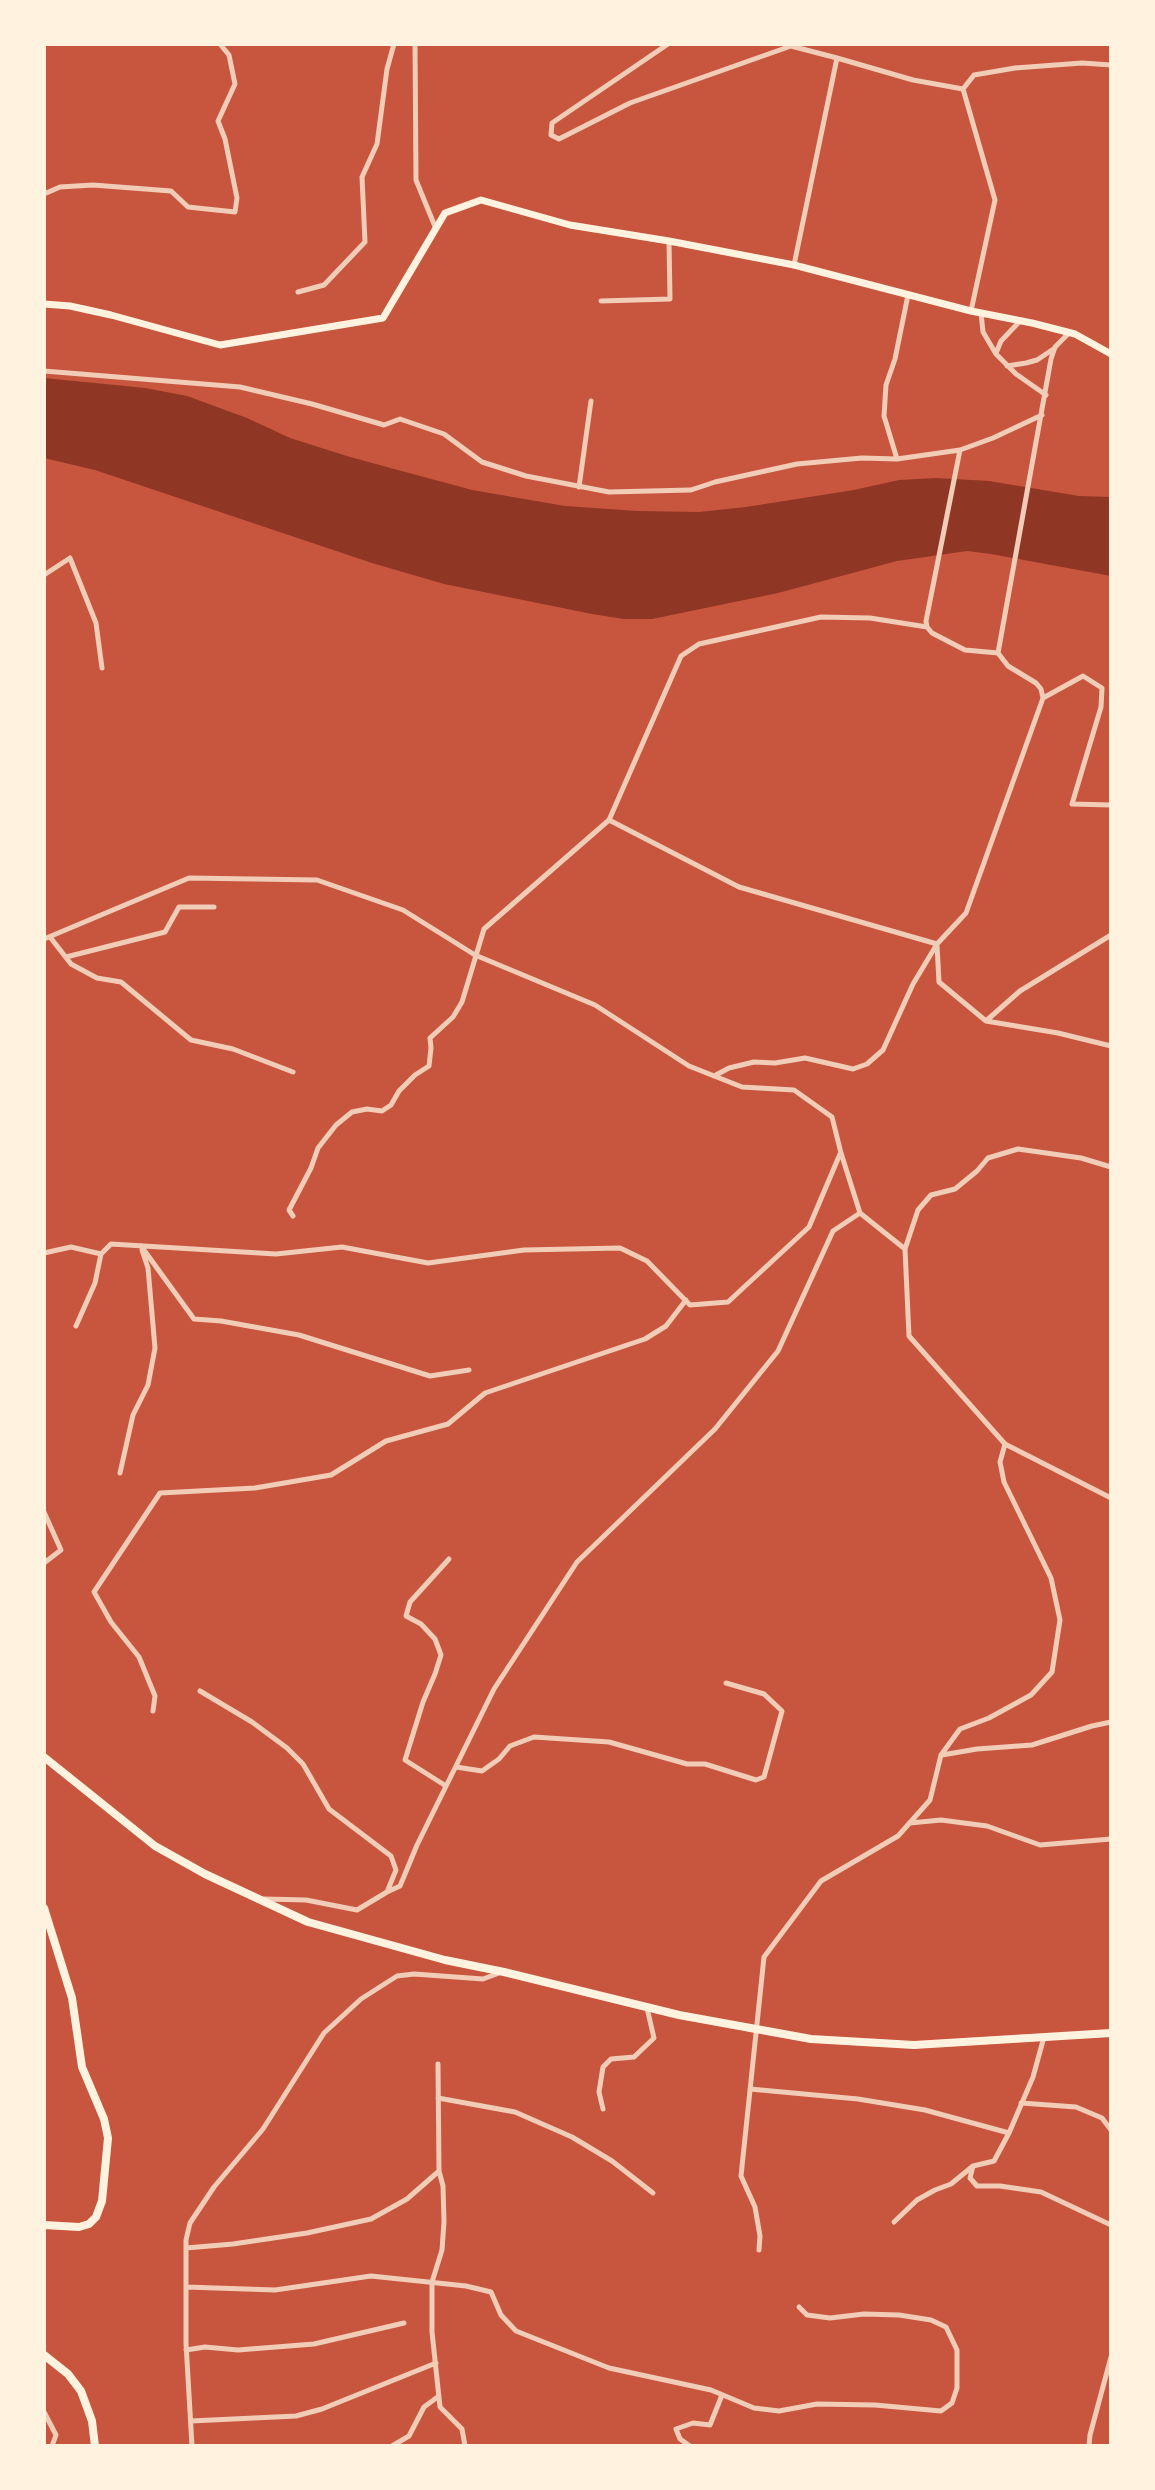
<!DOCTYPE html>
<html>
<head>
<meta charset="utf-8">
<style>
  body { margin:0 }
  #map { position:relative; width:1155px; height:2490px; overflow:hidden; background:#c8553d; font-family:Jost,sans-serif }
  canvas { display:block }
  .frame { position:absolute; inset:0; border:46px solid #fff3e0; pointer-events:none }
</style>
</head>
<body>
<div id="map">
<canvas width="1155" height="2490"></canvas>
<div class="frame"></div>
</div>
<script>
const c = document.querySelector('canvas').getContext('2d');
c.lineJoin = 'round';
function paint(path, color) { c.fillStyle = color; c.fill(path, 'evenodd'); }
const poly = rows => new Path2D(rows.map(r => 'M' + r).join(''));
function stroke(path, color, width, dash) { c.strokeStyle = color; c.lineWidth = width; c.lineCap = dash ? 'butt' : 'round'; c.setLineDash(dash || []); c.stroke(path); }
paint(poly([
  [44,378,145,388,187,396,247,418,290,438,350,457,472,490,565,506,637,511,699,512,746,507,854,490,899,480,936,478,989,481,1079,496,1111,497,1111,576,991,554,967,551,897,561,778,593,652,619,624,619,592,614,444,584,372,563,95,470,44,458]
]), '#8f3625');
stroke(poly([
  [415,44,416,180,436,229],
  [668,44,552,123,551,135,559,139,630,103,791,46,837,58,794,265],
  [837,58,913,80,963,89],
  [44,194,60,187,93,185,171,191,188,207,235,212,237,198,225,139,218,121,235,84,229,55,220,44],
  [298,292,324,285,365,242,362,177,377,144,387,69,394,44],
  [601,301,670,299,669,241],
  [971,311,995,200,963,89,974,75,1015,68,1082,63,1111,65],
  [981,313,983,332,996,354,1016,374,1046,395],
  [996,353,1001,341,1020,321],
  [1007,366,1026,363,1037,360,1055,348],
  [44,371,240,387,312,404,384,425,400,419,444,434,482,462,526,476,609,492,691,490,715,482,797,464,862,458,897,459,960,450],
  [897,459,884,416,886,385,895,359,908,295],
  [579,487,591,401],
  [44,575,70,558,96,623,102,668],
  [998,653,1051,359,1055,347,1069,333],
  [1043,698,1083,676,1102,688,1101,707,1072,804,1111,805],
  [609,820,681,656,699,644,821,617,870,618,927,627],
  [50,937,71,964,97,978,121,982,191,1040,233,1049,293,1072],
  [44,939,189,878,317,880,403,910,475,955,595,1005,689,1066,742,1087,794,1090,832,1117,841,1153,860,1213,905,1249,909,1336,1005,1444,1111,1498],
  [937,945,939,982,986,1021,1058,1033,1111,1046],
  [66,957,165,932,179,907,214,907],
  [987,1020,1020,991,1111,935],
  [714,1076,729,1068,754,1062,775,1063,805,1058,853,1069,867,1064,883,1050,913,984,937,944],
  [293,1216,289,1210,311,1168,318,1148,336,1125,352,1112,367,1109,382,1111,391,1105,399,1091,415,1075,429,1066,431,1048,430,1038,453,1017,462,1002,484,929,609,820,739,887,937,944,966,913,1043,698,1041,689,1036,683,1008,666,998,653,965,650,932,633,927,627,926,621,960,450,993,438,1042,415],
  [141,1246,194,1319,221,1321,299,1335,430,1376,469,1370],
  [905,1249,918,1210,931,1195,955,1189,977,1171,988,1158,1018,1149,1081,1158,1111,1167],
  [44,1253,71,1247,101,1254],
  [76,1326,95,1283,101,1254,111,1244,276,1254,342,1247,428,1263,524,1250,620,1248,647,1261,690,1305,728,1302,809,1227,840,1154],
  [120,1473,133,1415,148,1385,155,1348,148,1268,142,1250],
  [44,1512,61,1550,44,1563],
  [200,1691,252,1722,287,1748,303,1764,329,1809,391,1856,396,1870,387,1892,357,1910,306,1900,264,1899],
  [153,1711,155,1696,139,1657,111,1622,94,1592,160,1493,255,1488,331,1475,386,1441,448,1424,485,1393,645,1339,666,1326,686,1300],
  [942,1755,977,1749,1032,1745,1092,1726,1111,1722],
  [456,1767,482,1771,499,1759,510,1746,534,1737,609,1742,687,1764,705,1764,756,1780,764,1777,782,1711,764,1694,726,1683],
  [446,1786,405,1760,423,1702,435,1674,441,1655,435,1639,421,1624,406,1616,410,1602,449,1559],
  [910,1823,941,1820,987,1826,1040,1845,1111,1839],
  [387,1892,400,1886,417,1845,494,1689,577,1562,715,1429,778,1351,833,1231,860,1213],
  [438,2064,439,2171,443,2186,444,2222,442,2250,432,2282,432,2332,440,2407,462,2429,465,2446],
  [750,2089,858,2099,925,2110,1009,2133,1033,2077,1044,2037],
  [438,2098,515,2112,572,2137,612,2161,653,2193],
  [1021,2103,1076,2107,1102,2118,1111,2130],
  [603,2109,599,2092,603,2067,611,2059,634,2057,654,2038,647,2008],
  [973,2166,970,2178,977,2186,1000,2186,1041,2192,1111,2225],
  [894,2222,917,2200,935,2190,951,2184,973,2166,994,2161,1009,2133],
  [186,2248,233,2244,307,2233,371,2219,407,2199,439,2171],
  [759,2250,760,2236,755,2207,741,2176,764,1957,821,1881,898,1836,930,1800,941,1755,960,1729,989,1718,1031,1695,1052,1672,1060,1620,1051,1578,1004,1482,1000,1462,1005,1444],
  [186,2287,275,2290,371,2276,466,2286,491,2292,501,2315,516,2331,609,2368,711,2390,754,2408,779,2411,817,2404,875,2405,941,2411,952,2403,957,2388,957,2350,946,2327,931,2320,899,2315,864,2314,830,2318,807,2315,799,2307],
  [186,2350,205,2347,238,2350,314,2344,404,2323],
  [44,2412,56,2435,52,2446],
  [191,2421,296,2416,322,2409,436,2363],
  [192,2446,186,2343,186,2240,190,2223,214,2187,263,2129,324,2033,361,1999,397,1976,414,1974,483,1979,499,1973],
  [392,2446,409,2436,424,2407,439,2396],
  [690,2446,680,2439,676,2429,693,2423,710,2425,722,2395],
  [1089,2446,1090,2435,1111,2357]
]), '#f1ccb7', 5);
stroke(poly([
  [44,304,70,306,111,315,220,345,383,318,445,213,481,200,570,225,669,241,794,265,971,311,1032,323,1075,334,1111,354]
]), '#fff3e0', 7);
stroke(poly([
  [44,1757,155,1846,205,1874,308,1922,445,1960,504,1972,679,2015,811,2039,914,2045,1111,2033],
  [44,1908,72,1998,82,2067,104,2119,108,2138,102,2201,96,2217,89,2224,79,2227,44,2225],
  [44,2355,68,2374,81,2391,92,2421,95,2446]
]), '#fff3e0', 8);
</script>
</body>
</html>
